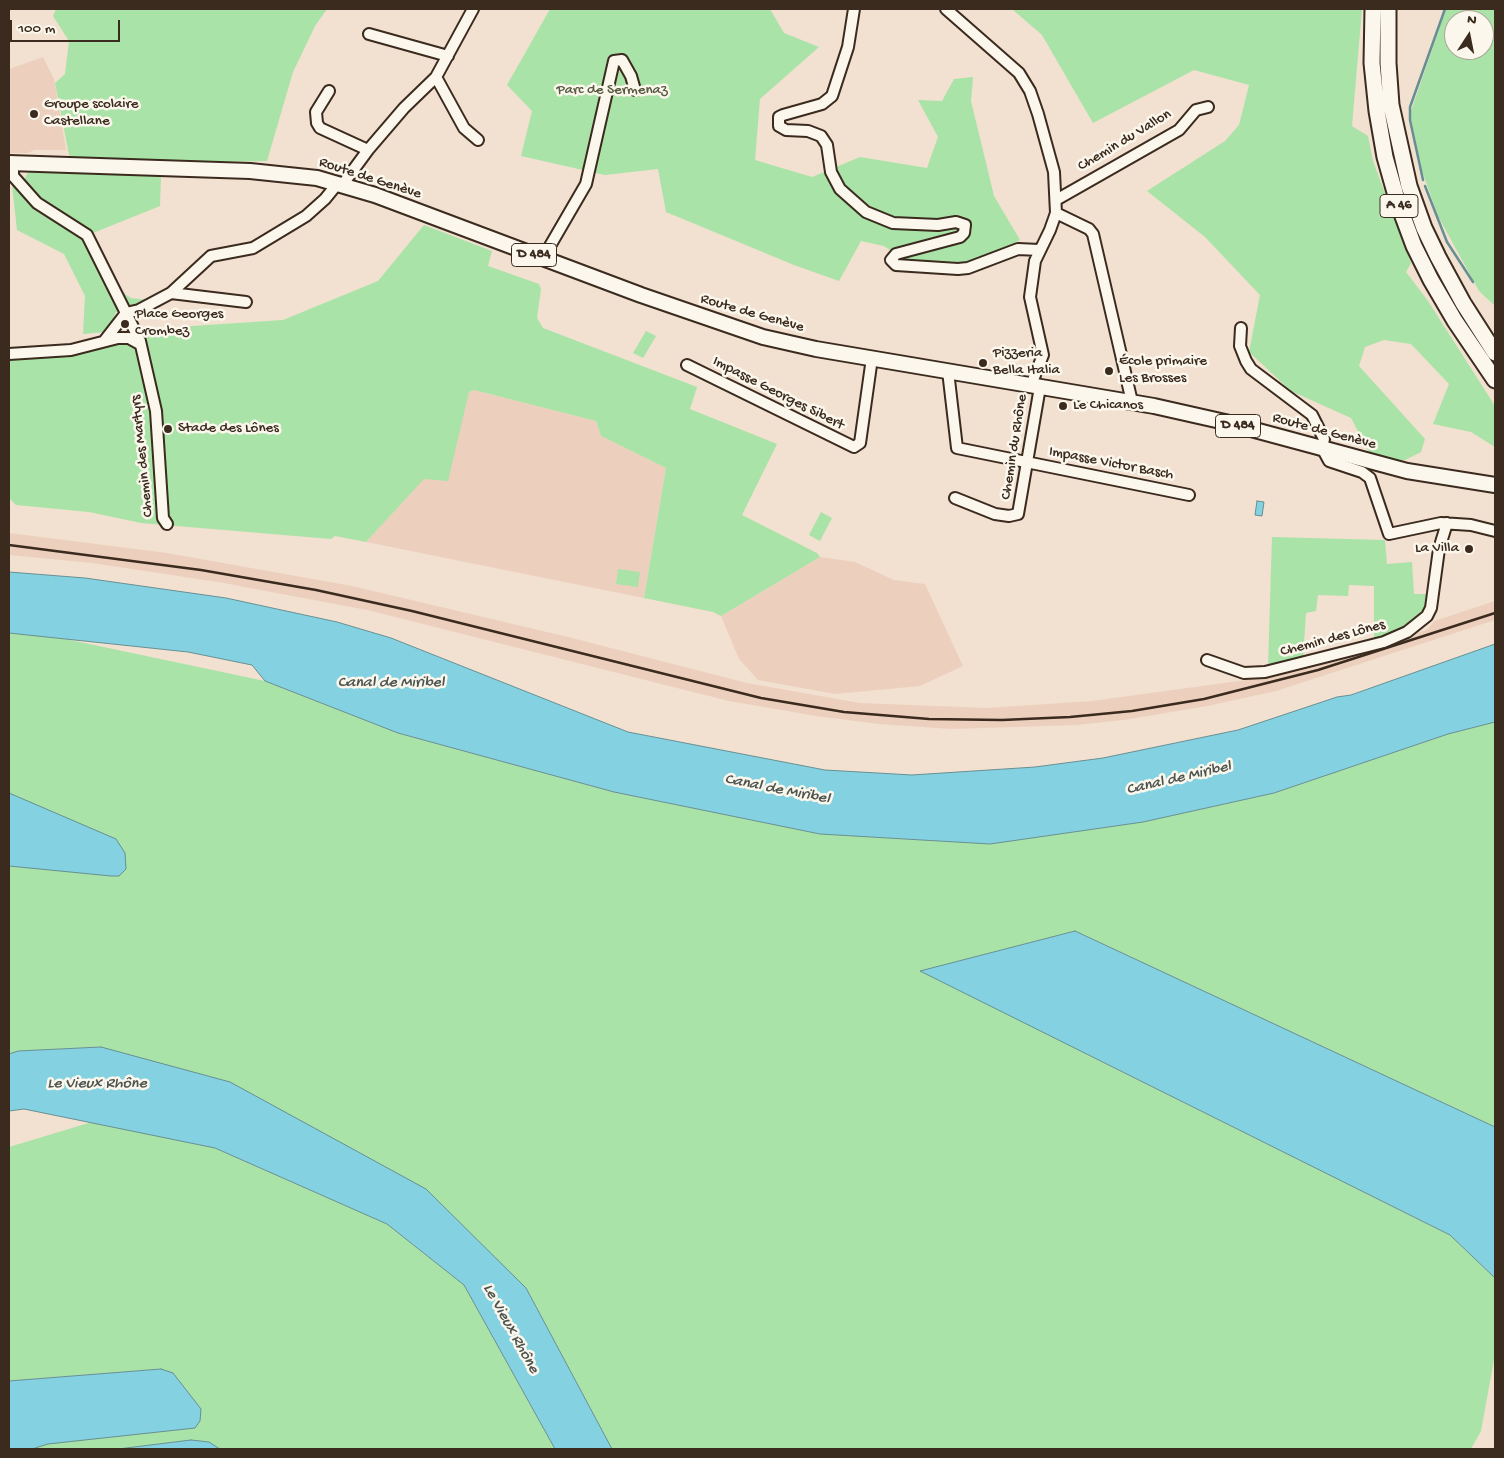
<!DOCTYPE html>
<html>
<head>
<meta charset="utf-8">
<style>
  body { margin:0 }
  #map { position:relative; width:1504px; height:1458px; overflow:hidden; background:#f2e0d0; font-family:"Gochi Hand",sans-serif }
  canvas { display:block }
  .frame { position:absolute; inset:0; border:10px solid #3b2a1e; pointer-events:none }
  .north { position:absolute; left:1444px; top:10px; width:50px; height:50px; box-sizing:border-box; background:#fbf7ec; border:1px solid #aea59a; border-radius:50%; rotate:11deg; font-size:14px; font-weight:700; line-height:20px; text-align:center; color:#3b2a1e }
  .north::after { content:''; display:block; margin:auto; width:18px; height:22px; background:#3b2a1e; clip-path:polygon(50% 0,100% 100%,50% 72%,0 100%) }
  .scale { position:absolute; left:10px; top:20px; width:110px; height:22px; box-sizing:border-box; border:2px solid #3b2a1e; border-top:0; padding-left:6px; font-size:15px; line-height:18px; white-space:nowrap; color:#3b2a1e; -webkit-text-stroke:4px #fbf7ec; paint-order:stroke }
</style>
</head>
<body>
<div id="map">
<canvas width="1504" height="1458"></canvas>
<div class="frame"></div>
<div class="north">N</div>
<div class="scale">100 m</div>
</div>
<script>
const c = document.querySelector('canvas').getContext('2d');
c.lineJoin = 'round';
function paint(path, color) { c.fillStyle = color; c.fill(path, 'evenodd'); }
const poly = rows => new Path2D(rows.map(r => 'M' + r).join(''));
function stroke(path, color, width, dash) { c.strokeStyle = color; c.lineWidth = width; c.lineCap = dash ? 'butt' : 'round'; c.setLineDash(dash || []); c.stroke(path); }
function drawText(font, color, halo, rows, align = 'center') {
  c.font = font + ' "Gochi Hand",sans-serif'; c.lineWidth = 5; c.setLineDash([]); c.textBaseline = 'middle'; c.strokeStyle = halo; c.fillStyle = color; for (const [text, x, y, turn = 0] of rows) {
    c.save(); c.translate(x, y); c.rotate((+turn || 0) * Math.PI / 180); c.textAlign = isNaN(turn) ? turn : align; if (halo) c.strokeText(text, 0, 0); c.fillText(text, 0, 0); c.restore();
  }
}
paint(poly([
  [43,57,54,79,66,150,34,150,28,153,9,153,9,69],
  [474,390,596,421,601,436,666,468,644,598,366,542,424,478,469,392],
  [9,533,167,553,352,586,568,637,747,683,860,703,986,708,1092,701,1268,677,1389,644,1428,629,1434,621,1495,601,1495,620,1276,691,1207,706,1124,720,1076,725,952,729,879,724,816,716,729,701,367,610,218,582,92,563,9,555],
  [820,557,855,562,894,580,925,584,963,666,920,686,835,694,758,680,739,659,721,616]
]), '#ecd0bd');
paint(poly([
  [56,9,327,9,315,26,293,72,267,161,214,162,75,158,69,155,55,83,65,74,69,41,53,16],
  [550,9,770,9,784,33,819,47,760,99,755,160,812,177,860,157,927,168,938,137,918,100,942,101,954,79,973,77,971,101,994,196,1020,240,981,259,952,264,905,260,884,246,861,241,839,281,794,265,666,212,658,169,605,175,521,156,532,111,507,85],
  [1012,9,1362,9,1352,126,1368,136,1373,161,1411,263,1406,272,1428,301,1495,406,1495,447,1471,432,1433,424,1449,384,1411,344,1384,340,1365,347,1359,366,1425,439,1421,452,1403,461,1370,454,1351,418,1291,391,1249,352,1260,295,1205,237,1147,191,1225,141,1239,125,1249,85,1194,70,1093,123,1042,35],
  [1446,9,1495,9,1495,306,1479,291,1438,216,1422,171,1410,114],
  [1454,20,1484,20,1484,50,1454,50],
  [29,170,161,176,160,206,93,233,117,284,126,295,131,298,148,300,116,312,111,324,105,332,83,334,85,296,64,254,17,230,12,185,23,182],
  [424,225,492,251,488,266,539,284,541,289,537,318,543,328,697,387,690,409,777,444,742,515,817,553,820,557,721,616,713,612,644,598,666,468,601,436,596,421,474,390,469,392,448,481,424,479,366,542,335,536,331,539,141,523,89,512,16,505,9,498,9,357,72,354,147,329,283,320,378,281],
  [646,331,656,336,643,358,633,353],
  [821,512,832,518,820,541,809,535],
  [1272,537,1385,540,1387,564,1412,562,1414,594,1427,594,1431,601,1426,612,1406,630,1374,641,1374,586,1349,585,1348,596,1318,595,1316,611,1306,613,1303,659,1268,667],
  [618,569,640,572,638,587,616,584],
  [9,633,56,637,265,681,398,733,614,792,820,834,990,844,1143,822,1274,793,1448,734,1495,722,1495,1127,1075,931,921,971,1450,1235,1495,1278,1495,1354,1481,1431,1471,1449,612,1449,526,1288,101,1047,18,1051,9,1054],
  [92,1122,215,1148,387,1224,464,1285,555,1449,220,1449,209,1442,191,1440,118,1449,32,1449,48,1444,161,1369,9,1381,9,1147]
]), '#a9e3a7');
const water = poly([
  [1257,501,1264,502,1262,516,1255,515,1257,501],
  [9,572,85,578,226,598,337,622,391,638,628,732,825,770,912,775,1035,767,1103,758,1238,730,1337,697,1351,695,1495,644,1495,722,1448,734,1274,793,1143,822,990,844,820,834,614,792,398,733,265,681,252,665,188,652,9,633,9,572],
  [9,793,116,839,125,853,126,869,119,876,111,876,9,866,9,793],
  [1075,931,1495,1127,1495,1278,1450,1235,920,971,1075,931],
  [101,1047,230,1082,426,1189,526,1288,612,1449,555,1449,464,1285,387,1224,215,1148,24,1109,9,1111,9,1054,18,1051,101,1047],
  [161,1369,173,1373,201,1409,200,1421,195,1428,48,1444,32,1449,9,1449,9,1381,161,1369],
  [191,1440,209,1442,220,1449,118,1449,191,1440]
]);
paint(water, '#84d2e1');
stroke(water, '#678f93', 1);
stroke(poly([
  [1423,180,1410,120,1410,107,1445,9],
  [1425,186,1447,242,1473,282]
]), '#678f93', 2.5);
const minor = poly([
  [854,9,848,47,832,96,822,104,783,115,779,117,779,126,786,130,808,131,821,136,827,145,831,172,840,189,866,212,893,223,938,225,956,222,965,225,964,233,960,237,896,254,891,260,896,265,958,269,968,268,1018,249,1039,250],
  [946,9,1019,73,1030,91,1038,114,1054,172,1056,213,1050,230,1035,261,1030,297,1043,355,1031,385],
  [369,34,448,56],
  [436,77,464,128,478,140],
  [329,91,316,112,317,123,320,128,368,150],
  [13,163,13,176,37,203,87,235,140,341,156,411,163,518,167,524],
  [343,184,368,150,404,108,436,77,473,9],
  [1056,200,1179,130,1196,110,1208,107],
  [1056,213,1089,229,1093,234,1132,402],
  [543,258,586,184,614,61,622,60,631,76,635,90],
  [171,293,246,302],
  [126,313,139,310,171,293,211,256,253,248,306,216,325,199,338,183],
  [1241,328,1240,346,1246,361,1251,369,1312,415,1324,439,1322,448,1329,461,1362,472,1370,478,1389,534,1441,523,1471,525,1495,531],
  [105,340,126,313],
  [9,354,71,350,118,338,129,338,140,344],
  [687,365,854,447,860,443,872,358],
  [948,371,957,448,1189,495],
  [955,498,995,514,1009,516,1018,514,1040,387],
  [1207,660,1244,673,1265,672,1384,642,1407,632,1427,616,1431,608,1439,549,1447,523]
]);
const major = poly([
  [9,163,250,171,317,178,375,195,641,295,763,337,816,349,1154,406,1225,422,1407,471,1495,485]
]);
const highway = poly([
  [1373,9,1372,63,1377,111,1385,157,1398,203,1414,246,1431,280,1455,321,1495,380],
  [1388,9,1388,63,1391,105,1409,186,1424,228,1438,257,1463,303,1495,353]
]);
stroke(minor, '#3b2a1e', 14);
stroke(major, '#3b2a1e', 18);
stroke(highway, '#3b2a1e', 19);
stroke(minor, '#fbf7ec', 10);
stroke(major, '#fbf7ec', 14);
stroke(highway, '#fbf7ec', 15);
stroke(poly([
  [9,545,201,570,316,590,412,611,761,698,844,712,929,719,1002,720,1070,717,1132,711,1204,699,1318,670,1495,613]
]), '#3b2a1e', 2.5);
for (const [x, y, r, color] of [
  [34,114,5,"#3b2a1e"],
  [125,324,5,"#3b2a1e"],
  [983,363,5,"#3b2a1e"],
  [1109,371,5,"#3b2a1e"],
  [1063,406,5,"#3b2a1e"],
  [168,429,5,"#3b2a1e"],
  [1469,549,5,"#3b2a1e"]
]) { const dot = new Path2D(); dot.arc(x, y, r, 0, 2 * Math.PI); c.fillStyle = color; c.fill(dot); stroke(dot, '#fbf7ec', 2); }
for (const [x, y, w] of [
  [1399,206,38],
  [534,255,45],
  [1238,426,45]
]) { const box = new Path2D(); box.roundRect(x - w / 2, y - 11.5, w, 23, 4); c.fillStyle = '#fbf7ec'; c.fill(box); stroke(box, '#3b2a1e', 1); }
drawText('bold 14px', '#3b2a1e', null, [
  ["A 46",1399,206],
  ["D 484",534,255],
  ["D 484",1238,426]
]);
drawText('15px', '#565840', '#fbf7ec', [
  ["Parc de Sermenaz",612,91]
]);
drawText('15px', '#3b2a1e', '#fbf7ec', [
  ["Groupe scolaire",44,105],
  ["Castellane",44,122],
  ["Place Georges",135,315],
  ["Crombez",135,332],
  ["Pizzeria",993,354],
  ["Bella Italia",993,371],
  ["École primaire",1119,362],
  ["Les Brosses",1119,379],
  ["Le Chicanos",1073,406],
  ["Stade des Lônes",178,429],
  ["La Villa",1459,549,"right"]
], 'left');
drawText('15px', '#3b2a1e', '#fbf7ec', [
  ["Chemin du Vallon",1125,141,-31],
  ["Route de Genève",370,179,18],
  ["Route de Genève",752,314,16],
  ["Impasse Georges Sibert",778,394,27],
  ["Route de Genève",1324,432,15],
  ["Chemin du Rhône",1015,447,-81],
  ["Chemin des Martyrs",143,456,-96],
  ["Impasse Victor Basch",1111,464,11],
  ["Chemin des Lônes",1333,639,-15]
]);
drawText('italic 16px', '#4d544f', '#fbf7ec', [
  ["Canal de Miribel",391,684],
  ["Canal de Miribel",1179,779,-13],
  ["Canal de Miribel",777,790,11],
  ["Le Vieux Rhône",97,1085],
  ["Le Vieux Rhône",510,1329,61]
]);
</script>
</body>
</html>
